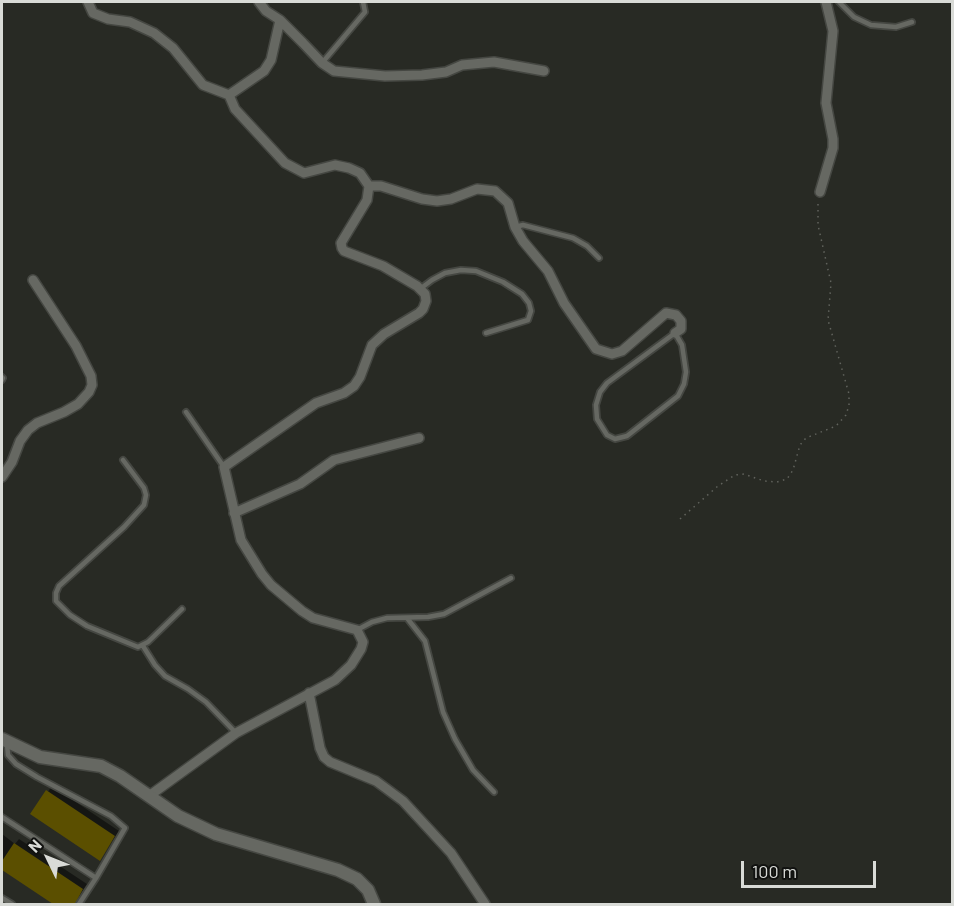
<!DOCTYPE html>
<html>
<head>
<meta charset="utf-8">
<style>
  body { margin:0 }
  #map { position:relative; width:954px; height:906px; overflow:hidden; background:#282a24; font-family:Barlow,sans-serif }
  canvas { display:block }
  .frame { position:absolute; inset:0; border:3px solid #d9dbd7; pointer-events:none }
  .north { position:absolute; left:18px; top:828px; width:60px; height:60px; -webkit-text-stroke:4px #111210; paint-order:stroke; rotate:313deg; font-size:16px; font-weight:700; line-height:24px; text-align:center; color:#d9dbd7 }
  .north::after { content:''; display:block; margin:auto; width:21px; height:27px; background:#d9dbd7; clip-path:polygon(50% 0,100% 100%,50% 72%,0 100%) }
  .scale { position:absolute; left:741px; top:861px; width:135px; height:27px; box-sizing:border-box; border:3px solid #d9dbd7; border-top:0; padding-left:8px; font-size:18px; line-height:21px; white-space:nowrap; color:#d9dbd7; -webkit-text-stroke:4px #111210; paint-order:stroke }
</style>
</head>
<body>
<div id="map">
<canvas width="954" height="906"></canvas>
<div class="frame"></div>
<div class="north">N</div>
<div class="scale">100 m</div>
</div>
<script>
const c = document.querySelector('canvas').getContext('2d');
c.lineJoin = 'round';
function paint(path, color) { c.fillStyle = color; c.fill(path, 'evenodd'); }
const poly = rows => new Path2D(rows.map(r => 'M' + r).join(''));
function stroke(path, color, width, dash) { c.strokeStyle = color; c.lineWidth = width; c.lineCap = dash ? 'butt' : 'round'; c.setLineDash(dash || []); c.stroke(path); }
paint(poly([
  [52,786,119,831,100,859,32,814],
  [2,834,15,844,19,839,87,884,74,904,56,904,2,868]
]), '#0007');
paint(poly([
  [46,790,115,836,100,861,30,814],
  [14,843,83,889,75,904,53,904,2,870,2,861]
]), '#5b4f00');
const service = poly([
  [839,2,854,17,871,25,896,27,912,22],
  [322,63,365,12,363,2],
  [515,227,523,225,573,238,587,246,599,258],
  [420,289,432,280,445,273,461,270,476,271,503,282,522,294,529,303,531,311,528,320,486,333],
  [675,333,682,345,686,372,684,384,678,396,627,436,615,439,607,435,597,419,596,405,600,392,607,383,675,333],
  [2,377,3,378,2,380],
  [186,412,224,467],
  [123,460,144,488,146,495,144,505,124,527,59,586,56,593,56,601,70,615,87,626,138,647,148,642,182,609],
  [407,618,425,641,443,712,455,739,473,770,494,792],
  [357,630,372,622,387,618,428,617,444,614,511,578],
  [143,646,155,665,165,676,188,689,206,702,236,733],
  [7,744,8,755,16,764,37,777,111,816,125,828,96,878],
  [2,817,96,878,79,904],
  [2,898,12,904]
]);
const minor = poly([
  [88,2,93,13,108,19,130,22,154,33,173,48,203,85,229,95,264,71,271,60,280,20],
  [259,2,266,11,280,20,303,43,322,63,334,71,385,76,422,75,446,72,462,65,494,62,544,71],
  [369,186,381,186,422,199,437,201,451,199,477,189,495,191,508,203,515,227,523,241,548,271,564,303,596,349,612,354,622,351,666,313,676,315,681,321,681,329,675,333],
  [820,192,833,148,833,139,826,103,833,31,826,2],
  [2,477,12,462,20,441,28,430,37,423,64,412,78,404,89,392,92,385,91,376,76,346,33,280],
  [234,513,300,484,334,460,419,438],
  [309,693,320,748,324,757,330,762,376,781,403,801,451,853,485,904],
  [149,796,236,733,335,680,351,665,361,649,363,642,357,630,313,618,302,611,271,585,262,574,241,540,224,467,316,403,344,393,354,386,360,377,372,345,384,334,419,313,423,309,426,301,425,294,417,286,383,266,344,251,342,248,341,243,367,200,369,186,360,173,349,168,335,165,304,173,285,163,235,109,229,95]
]);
const tertiary = poly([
  [2,739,40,757,101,766,120,776,178,816,216,834,338,870,357,879,368,890,374,904]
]);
stroke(service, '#454742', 8);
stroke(minor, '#454742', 12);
stroke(tertiary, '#454742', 15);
stroke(poly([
  [680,519,718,486,735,475,744,474,764,481,777,482,787,479,793,470,800,445,806,438,836,426,846,415,849,405,849,394,828,320,831,283,818,225,818,201]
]), '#61635d', 1.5, [1.5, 4.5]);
stroke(service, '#666862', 4.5);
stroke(minor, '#666862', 9);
stroke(tertiary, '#666862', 12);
</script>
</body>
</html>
